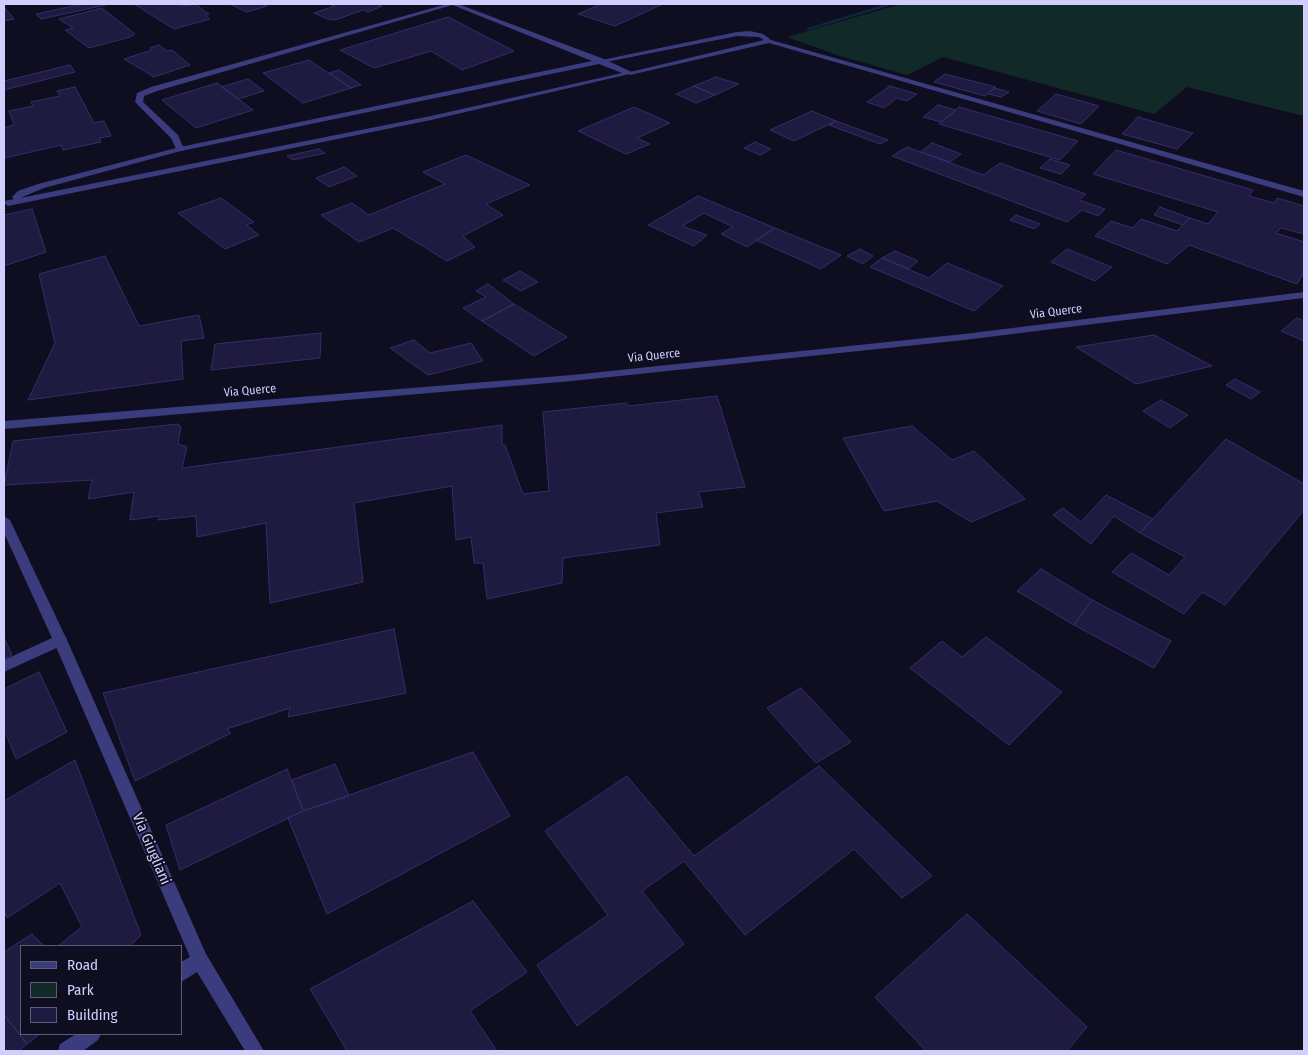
<!DOCTYPE html>
<html>
<head>
<meta charset="utf-8">
<style>
  body { margin:0 }
  #map { position:relative; width:1308px; height:1055px; overflow:hidden; background:#0f0e20; font-family:"Fira Sans Condensed",sans-serif }
  canvas { display:block }
  .frame { position:absolute; inset:0; border:5px solid #d0cefd; pointer-events:none }
  .legend { position:absolute; left:20px; top:945px; width:162px; height:90px; box-sizing:border-box; background:#0f0e20; border:1px solid #5c5b78; margin:0; padding:6px 9px; list-style:none; font-size:15px; color:#d0cefd }
  .legend li { display:flex; align-items:center; gap:10px; height:25px }
  .legend b { width:25px; border:1px solid #5c5b78 }
</style>
</head>
<body>
<div id="map">
<canvas width="1308" height="1055"></canvas>
<div class="frame"></div>
<ul class="legend">
<li><b style="height:6px;background:#3a3c7d"></b>Road</li>
<li><b style="height:14px;background:#112a27"></b>Park</li>
<li><b style="height:14px;background:#1f1a40"></b>Building</li>
</ul>
</div>
<script>
const c = document.querySelector('canvas').getContext('2d');
c.lineJoin = 'round';
function paint(path, color) { c.fillStyle = color; c.fill(path, 'evenodd'); }
const poly = rows => new Path2D(rows.map(r => 'M' + r).join(''));
function stroke(path, color, width, dash) { c.strokeStyle = color; c.lineWidth = width; c.lineCap = dash ? 'butt' : 'round'; c.setLineDash(dash || []); c.stroke(path); }
function drawText(font, color, halo, rows, align = 'center') {
  c.font = font + ' "Fira Sans Condensed",sans-serif'; c.lineWidth = 4; c.setLineDash([]); c.textBaseline = 'middle'; c.strokeStyle = halo; c.fillStyle = color; for (const [text, x, y, turn = 0] of rows) {
    c.save(); c.translate(x, y); c.rotate((+turn || 0) * Math.PI / 180); c.textAlign = isNaN(turn) ? turn : align; if (halo) c.strokeText(text, 0, 0); c.fillText(text, 0, 0); c.restore();
  }
}
paint(poly([
  [901,4,1304,4,1304,116,1187,87,1154,114,943,57,907,75,840,56,787,37]
]), '#112a27');
paint(poly([
  [886,4,895,4,809,30,804,29,886,4]
]), '#0e2644');
const building = poly([
  [82,4,110,4,41,19,36,14,82,4],
  [134,4,180,4,184,6,195,4,209,14,205,15,210,19,174,29,134,4],
  [230,4,263,4,267,6,247,12,230,4],
  [328,4,375,4,382,6,368,12,363,10,335,20,328,19,314,13,335,6,328,4],
  [601,4,663,4,615,26,578,14,601,4],
  [5,8,14,19,4,21,5,8],
  [102,8,135,34,130,37,89,48,65,30,73,28,59,19,102,8],
  [448,17,514,51,462,70,431,51,374,68,340,50,448,17],
  [159,45,167,51,172,50,190,65,154,77,124,59,152,50,150,48,159,45],
  [309,60,351,88,303,103,263,73,309,60],
  [70,65,75,72,4,90,4,81,70,65],
  [339,70,361,85,351,88,329,73,339,70],
  [945,74,996,87,985,96,934,82,945,74],
  [716,77,739,84,715,95,694,86,716,77],
  [248,79,264,91,238,99,221,87,248,79],
  [217,83,253,110,196,128,162,100,217,83],
  [694,86,715,95,696,103,676,94,694,86],
  [890,86,917,94,907,101,897,98,884,108,867,102,890,86],
  [75,87,94,123,104,121,111,136,99,138,101,142,63,150,61,145,5,158,4,128,14,125,9,111,33,106,31,102,60,96,57,91,75,87],
  [994,88,1009,92,1001,97,988,94,994,88],
  [1056,94,1099,106,1081,124,1037,111,1056,94],
  [938,105,956,110,941,122,923,117,938,105],
  [634,107,670,123,637,138,650,144,626,154,578,131,634,107],
  [959,107,1078,141,1060,160,939,124,959,107],
  [812,111,836,121,794,141,770,130,812,111],
  [1138,117,1193,133,1177,149,1122,134,1138,117],
  [836,121,888,140,880,144,829,125,836,121],
  [755,142,771,149,760,155,744,148,755,142],
  [932,143,961,154,950,162,921,152,932,143],
  [907,147,983,175,1000,163,1086,194,1079,200,1105,209,1098,216,1082,210,1067,222,892,156,907,147],
  [319,149,325,153,293,160,287,156,319,149],
  [1116,150,1253,190,1249,196,1274,203,1277,198,1304,206,1304,234,1281,228,1276,233,1304,242,1304,272,1297,284,1189,245,1167,264,1095,236,1111,221,1133,228,1141,219,1177,231,1190,218,1208,224,1218,212,1093,174,1116,150],
  [466,155,530,185,486,204,503,215,463,236,475,247,447,261,393,228,359,242,321,215,352,203,369,215,445,184,423,172,466,155],
  [1050,159,1070,165,1061,174,1040,168,1050,159],
  [344,167,357,176,329,187,316,178,344,167],
  [698,196,775,228,747,247,721,234,733,227,704,213,682,226,707,235,694,246,648,225,698,196],
  [221,198,254,222,246,225,259,235,225,249,178,213,221,198],
  [1160,207,1190,218,1183,225,1154,215,1160,207],
  [32,209,46,252,4,266,4,215,32,209],
  [1016,215,1040,224,1034,229,1010,220,1016,215],
  [775,228,841,255,821,269,756,240,775,228],
  [860,249,873,256,863,264,847,256,860,249],
  [1067,249,1112,267,1095,281,1051,262,1067,249],
  [895,251,918,261,909,269,882,258,895,251],
  [105,256,139,326,199,315,204,338,181,341,183,379,28,400,55,343,39,274,105,256],
  [882,258,929,278,947,263,1003,286,974,311,870,267,882,258],
  [520,271,538,282,521,291,503,280,520,271],
  [488,284,514,304,482,321,463,308,486,297,476,291,488,284],
  [514,304,567,337,534,356,482,321,514,304],
  [1297,318,1304,321,1304,341,1281,331,1297,318],
  [321,333,320,358,211,370,215,344,321,333],
  [1154,335,1212,366,1136,384,1076,347,1154,335],
  [414,340,430,353,471,343,483,361,428,375,390,348,414,340],
  [1235,379,1260,392,1251,399,1226,385,1235,379],
  [717,396,745,487,698,492,703,507,656,513,660,545,563,558,562,583,487,599,483,563,474,563,471,537,456,540,452,486,354,503,363,582,270,603,266,523,197,537,196,516,158,520,159,516,130,520,134,492,88,499,92,480,4,485,13,441,178,424,181,427,178,444,187,447,182,468,502,425,502,445,505,445,523,494,549,491,543,412,626,403,628,406,717,396],
  [1161,400,1188,415,1170,428,1143,411,1161,400],
  [912,426,952,460,974,451,1025,499,971,522,937,501,884,511,843,438,912,426],
  [1226,439,1304,484,1304,510,1225,605,1202,592,1184,614,1112,572,1131,553,1169,575,1185,557,1140,533,1226,439],
  [1106,495,1153,519,1140,533,1114,516,1091,544,1053,515,1063,508,1081,522,1106,495],
  [1041,569,1092,600,1074,625,1017,591,1041,569],
  [1092,600,1171,641,1154,668,1074,625,1092,600],
  [394,629,406,693,288,717,290,708,227,729,231,733,135,781,103,693,394,629],
  [986,637,1062,692,1009,745,910,668,942,641,962,657,986,637],
  [4,638,12,655,4,659,4,638],
  [39,672,67,732,16,759,4,729,4,689,39,672],
  [801,688,851,742,816,763,767,708,801,688],
  [473,752,510,816,327,914,288,818,303,811,473,752],
  [75,760,141,935,130,946,58,946,82,927,60,883,7,918,4,911,4,801,75,760],
  [335,764,349,796,303,811,292,780,335,764],
  [819,766,932,876,902,898,854,849,745,935,684,861,642,891,684,944,577,1026,537,965,608,915,545,831,627,776,694,856,819,766],
  [287,769,303,811,180,870,166,825,287,769],
  [473,901,527,972,470,1011,497,1051,347,1051,310,989,473,901],
  [967,914,1087,1027,1067,1051,926,1051,875,997,967,914],
  [32,934,44,946,21,946,21,1034,40,1034,27,1044,4,1015,4,952,32,934],
  [4,1015,27,1044,19,1051,4,1051,4,1015]
]);
paint(building, '#1f1a40');
stroke(building, '#352d6b', 1);
paint(poly([
  [447,4,456,4,157,91,144,96,143,102,178,135,184,149,183,151,177,151,171,138,135,102,137,93,151,87,447,4],
  [750,31,763,34,771,40,1304,191,1304,197,769,43,630,75,626,73,764,40,759,37,737,36,601,63,597,61,737,32,750,31],
  [60,635,65,636,67,640,206,954,264,1051,245,1051,197,972,181,982,181,962,190,957,53,640,55,636,60,635],
  [76,1034,101,1034,98,1040,83,1051,58,1051,60,1044,76,1034]
]), '#3a3c7d');
paint(poly([
  [450,4,458,4,604,59,634,73,431,120,8,206,4,203,5,201,14,199,12,197,18,191,38,184,180,147,592,61,450,4],
  [599,64,622,73,431,116,20,198,44,188,181,151,599,64],
  [1304,292,1304,298,964,340,572,381,4,429,4,421,572,375,964,334,1304,292],
  [4,516,10,520,67,640,65,644,4,672,4,660,52,638,4,533,4,516]
]), '#3a3c7d');
drawText('12px', '#d0cefd', '#0f0e20', [
  ["Via Querce",1056,312,-7],
  ["Via Querce",654,356,-6],
  ["Via Querce",250,391,-5]
]);
drawText('15px', '#d0cefd', '#0f0e20', [
  ["Via Giugliani",151,849,67]
]);
</script>
</body>
</html>
